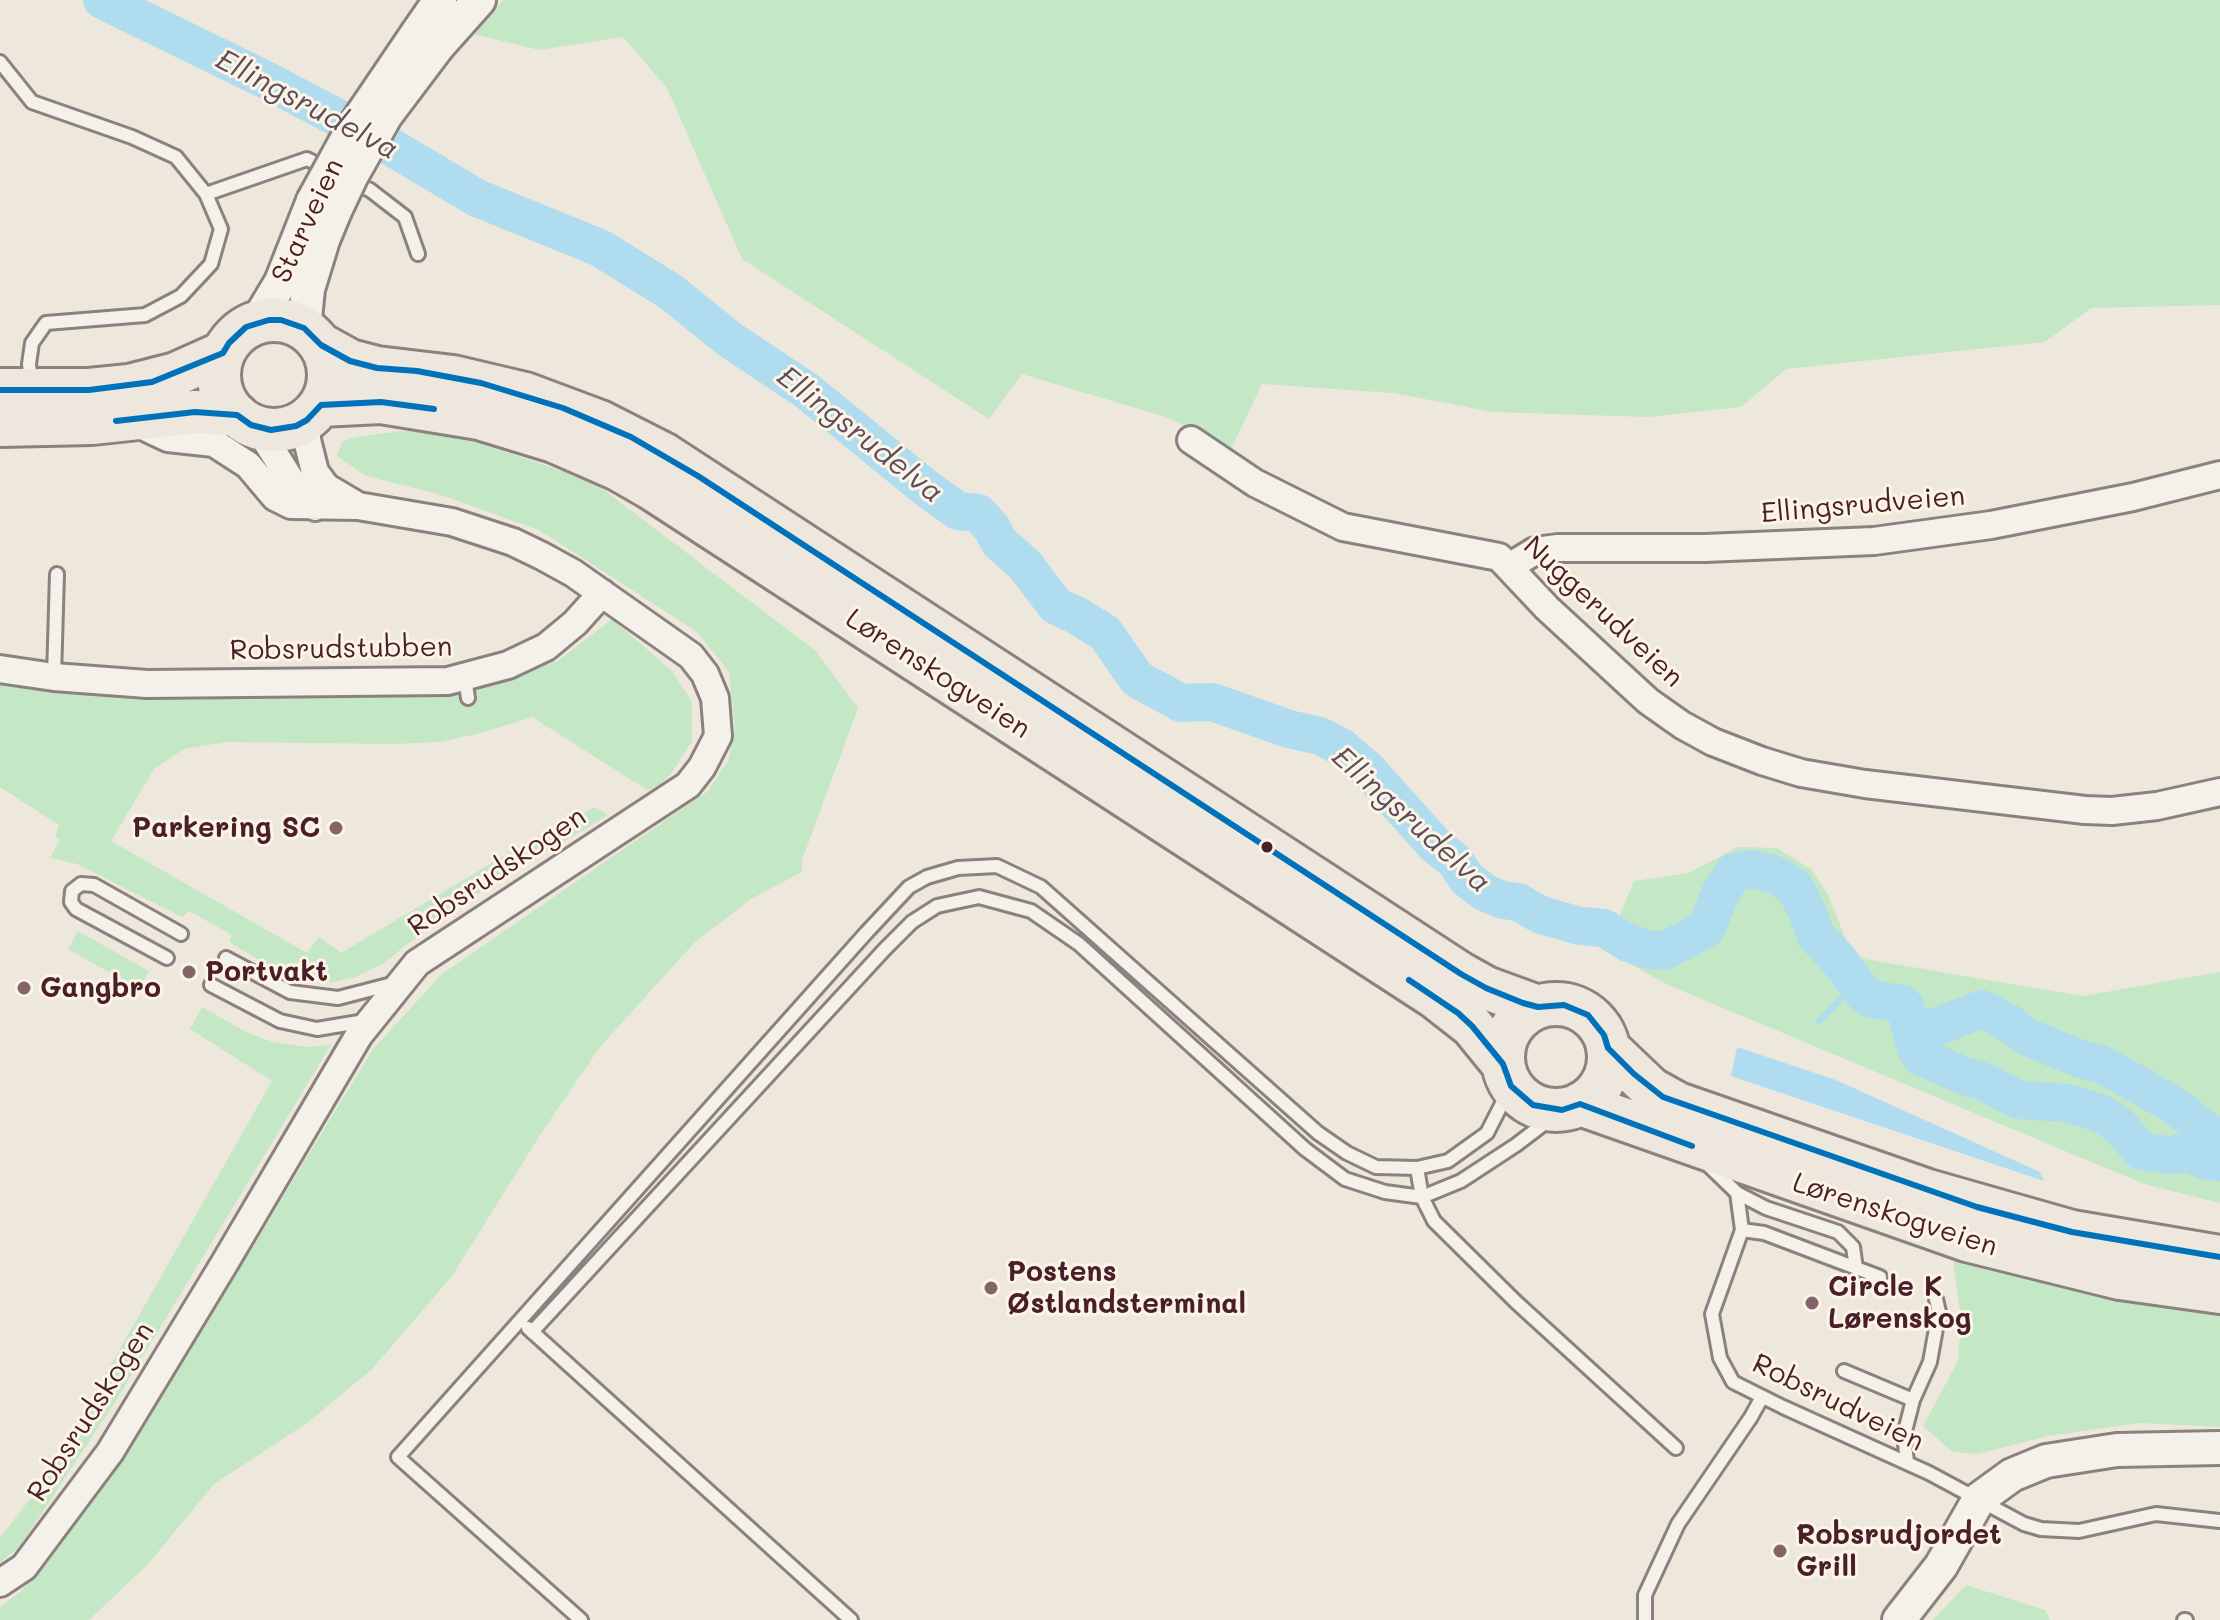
<!DOCTYPE html>
<html>
<head>
<meta charset="utf-8">
<style>
  body { margin:0 }
  canvas { display:block; background:#eee7dc }
</style>
</head>
<body>
<canvas width="2220" height="1620"></canvas>
<script>
const c = document.querySelector('canvas').getContext('2d');
c.lineJoin = 'round';
function paint(path, color) { c.fillStyle = color; c.fill(path, 'evenodd'); }
const poly = rows => new Path2D(rows.map(r => 'M' + r).join(''));
function stroke(path, color, width, dash) { c.strokeStyle = color; c.lineWidth = width; c.lineCap = dash ? 'butt' : 'round'; c.setLineDash(dash || []); c.stroke(path); }
function drawText(font, color, halo, rows, align = 'center') {
  c.font = font + ' Mali,sans-serif'; c.lineWidth = 6; c.setLineDash([]); c.textBaseline = 'middle'; c.strokeStyle = halo; c.fillStyle = color; for (const [text, x, y, turn = 0] of rows) {
    c.save(); c.translate(x, y); c.rotate((+turn || 0) * Math.PI / 180); c.textAlign = isNaN(turn) ? turn : align; if (halo) c.strokeText(text, 0, 0); c.fillText(text, 0, 0); c.restore();
  }
}
paint(poly([
  [504,0,2220,0,2220,305,2091,308,2045,342,1786,369,1741,407,1648,417,1493,412,1393,393,1262,384,1231,449,1166,417,1022,374,989,419,742,259,667,88,623,37,539,50,470,33],
  [418,429,478,443,592,481,816,651,858,708,802,860,802,872,751,899,694,943,600,1047,542,1132,452,1276,372,1369,307,1423,214,1484,149,1563,89,1620,0,1620,0,1607,20,1592,48,1559,125,1456,373,1049,442,974,708,791,728,761,735,728,729,672,697,632,539,530,438,494,366,476,337,456,342,442,355,437],
  [612,619,672,671,692,702,692,741,673,771,659,786,647,790,532,717,481,733,440,742,395,744,226,742,184,749,154,769,111,841,307,953,319,937,341,953,520,846,595,807,608,815,460,904,382,964,353,978,322,984,289,978,229,942,232,935,189,911,182,917,77,864,50,858,60,840,55,836,59,825,0,787,0,664,150,681,488,684,558,661],
  [1738,847,1777,848,1811,869,1828,895,1853,957,2083,996,2220,972,2220,1203,2144,1184,1668,985,1605,950,1634,881,1689,873],
  [78,931,149,971,139,989,68,949],
  [202,1007,248,1033,273,1042,307,1047,331,1045,117,1399,20,1546,0,1563,0,1538,36,1491,91,1400,272,1081,190,1029],
  [1953,1260,2103,1295,2220,1312,2220,1427,2140,1423,2048,1436,1977,1454,1953,1452,1923,1426,1958,1361,1961,1320],
  [1966,1585,2045,1610,2050,1620,1933,1620]
]), '#c4e7c6');
paint(poly([
  [1737,1047,1836,1080,2040,1172,2044,1181,1731,1076]
]), '#b0dcef');
stroke(poly([
  [1819,1021,1857,984]
]), '#b0dcef', 6);
stroke(poly([
  [102,0,266,80,376,138,477,198,600,248,671,292,729,339,807,391,926,488,958,511,978,513,992,528,999,542,1025,565,1056,606,1076,615,1105,633,1137,679,1181,703,1212,702,1289,729,1320,736,1341,747,1368,770,1435,845,1455,861,1467,879,1484,892,1502,900,1518,902,1541,915,1580,926,1604,928,1628,943,1649,950,1664,951,1706,929,1720,894,1734,872,1749,869,1771,873,1794,886,1807,911,1816,936,1838,959,1864,994,1871,999,1902,1004,1906,1008,1915,1047,1922,1057,1964,1076,1982,1081,2019,1100,2067,1103,2100,1113,2119,1125,2141,1151,2168,1155,2188,1153,2206,1161,2220,1162],
  [1911,1027,1934,1028,1982,1009,2009,1023,2027,1037,2083,1060,2101,1064,2128,1079,2172,1104,2220,1141]
]), '#b0dcef', 38);
const service = poly([
  [0,62,32,102,132,137,176,157,206,194,221,229,211,264,181,296,145,315,46,323,32,343,29,364,31,382],
  [351,181,370,190,405,217,418,254],
  [206,194,307,159,327,169],
  [54,677,57,574],
  [465,678,468,698],
  [167,958,76,909,71,902,72,891,81,884,94,885,181,934],
  [226,958,290,992,338,998,396,983],
  [211,985,280,1021,317,1029,365,1021],
  [1706,1163,1737,1193,1742,1230,1712,1314,1720,1358,1733,1382,1783,1407,1929,1473,2024,1524,2041,1529,2079,1531,2156,1514,2220,1521],
  [1417,1168,1422,1197,1434,1221,1516,1302,1676,1448],
  [1737,1193,1766,1208,1838,1232,1853,1247,1856,1268],
  [1742,1230,1764,1233,1880,1277],
  [528,1328,851,1620],
  [532,1332,885,949,912,922,937,906,979,897,1031,911,1079,944,1305,1149,1345,1179,1385,1192,1422,1197,1461,1181,1516,1145,1562,1110],
  [1844,1371,1913,1400],
  [1907,1462,1904,1435,1913,1400,1930,1362,1939,1312,1936,1299],
  [581,1620,398,1457,866,933,909,887,927,877,958,868,997,866,1041,887,1318,1133,1347,1153,1376,1167,1417,1168,1448,1161,1487,1133,1511,1086],
  [1645,1620,1645,1595,1678,1524,1751,1417,1762,1397],
  [2184,1620,2186,1620]
]);
const minor = poly([
  [307,420,307,440,315,472,326,487,358,506],
  [258,428,292,482,315,507],
  [1191,440,1255,483,1343,527,1499,557,1547,608,1648,701,1682,725,1713,742,1762,761,1801,773,1865,784,2085,810,2112,811,2157,806,2220,792],
  [1509,567,1535,551,1558,548,1705,548,1874,541,1991,525,2133,497,2220,475],
  [0,669,54,677,147,684,448,681,508,665,546,647,575,623,602,593],
  [0,1583,24,1567,110,1452,224,1264,359,1035,417,963,688,785,702,767,718,736,715,698,705,674,691,656,573,573,542,556,513,542,452,522,358,506,291,505,275,497,248,465,214,443,168,438,132,421]
]);
const tertiary = poly([
  [418,32,440,0],
  [438,46,479,0],
  [257,322,281,282,313,201],
  [304,328,308,289,323,240,335,211],
  [1899,1620,1941,1566,1979,1499,2012,1475,2046,1461,2117,1450,2220,1448]
]);
const trunk = poly([
  '219 375a55 55 0 1 1 110 0a55 55 0 1 1-110 0Z',
  [321,345,350,361,377,368,453,377,525,394,600,422,665,455,1461,974,1486,988,1538,1007],
  [0,390,89,390,129,386,176,374,223,353],
  [321,405,381,402,479,418,554,441,618,469,651,488,1435,997,1472,1026,1503,1064],
  [0,425,92,423,195,412,237,415],
  '1503 1057a53 53 0 1 1 106 0a53 53 0 1 1-106 0Z',
  [1608,1048,1651,1089,1678,1104,1928,1191,2072,1232,2220,1257],
  [1580,1104,1967,1240,2120,1278,2220,1292]
]);
stroke(service, '#8c817e', 18);
stroke(minor, '#8c817e', 32);
stroke(tertiary, '#8c817e', 38);
stroke(trunk, '#8c817e', 48);
stroke(service, '#f4f0ea', 12);
stroke(minor, '#f4f0ea', 26);
stroke(tertiary, '#f4f0ea', 32);
stroke(trunk, '#eee7dd', 42);
const tertiaryBridge = poly([
  [313,201,353,128,418,32],
  [335,211,352,175,386,115,438,46]
]);
stroke(tertiaryBridge, '#8c817e', 38, []);
stroke(tertiaryBridge, '#f4f0ea', 32);
stroke(poly([
  [0,390,89,390,152,382,223,353,229,343,246,327,269,320,281,320,304,328,321,345,350,361,377,368,417,371,481,383,563,408,631,437,698,476,1461,974,1486,988,1523,1003,1538,1007,1564,1005,1588,1015,1604,1035,1608,1048,1634,1074,1663,1097,1977,1207,2072,1232,2220,1257],
  [116,421,195,412,237,415,251,425,271,430,296,426,307,420,321,405,381,402,434,409],
  [1409,980,1458,1013,1472,1026,1503,1064,1511,1086,1533,1105,1562,1110,1580,1104,1692,1146]
]), '#0072bc', 6);
for (const [x, y, r, color] of [
  [336,828,8,"#836569"],
  [1267,847,7,"#4a1f2b"],
  [189,972,8,"#836569"],
  [24,988,8,"#836569"],
  [991,1288,8,"#836569"],
  [1812,1303,8,"#836569"],
  [1780,1551,8,"#836569"]
]) { const dot = new Path2D(); dot.arc(x, y, r, 0, 2 * Math.PI); c.fillStyle = color; c.fill(dot); stroke(dot, '#fcf5e5', 3); }
drawText('28px', '#4a1f2b', '#fcf5e5', [
  ["Starveien",308,221,-65],
  ["Ellingsrudveien",1863,505,-5],
  ["Nuggerudveien",1603,612,43],
  ["Robsrudstubben",341,649,-1],
  ["Lørenskogveien",938,674,33],
  ["Robsrudskogen",497,872,-34],
  ["Lørenskogveien",1895,1215,18],
  ["Robsrudveien",1838,1403,26],
  ["Robsrudskogen",91,1412,-57]
]);
drawText('bold 28px', '#4a1f2b', '#fcf5e5', [
  ["Parkering SC",320,828,"right"],
  ["Portvakt",205,972],
  ["Gangbro",40,988],
  ["Postens",1007,1272],
  ["Østlandsterminal",1007,1304],
  ["Circle K",1828,1287],
  ["Lørenskog",1828,1319],
  ["Robsrudjordet",1796,1535],
  ["Grill",1796,1567]
], 'left');
drawText('italic 30px', '#5d4d5e', '#fcf5e5', [
  ["Ellingsrudelva",307,105,28],
  ["Ellingsrudelva",860,435,38],
  ["Ellingsrudelva",1411,820,42]
]);
</script>
</body>
</html>
